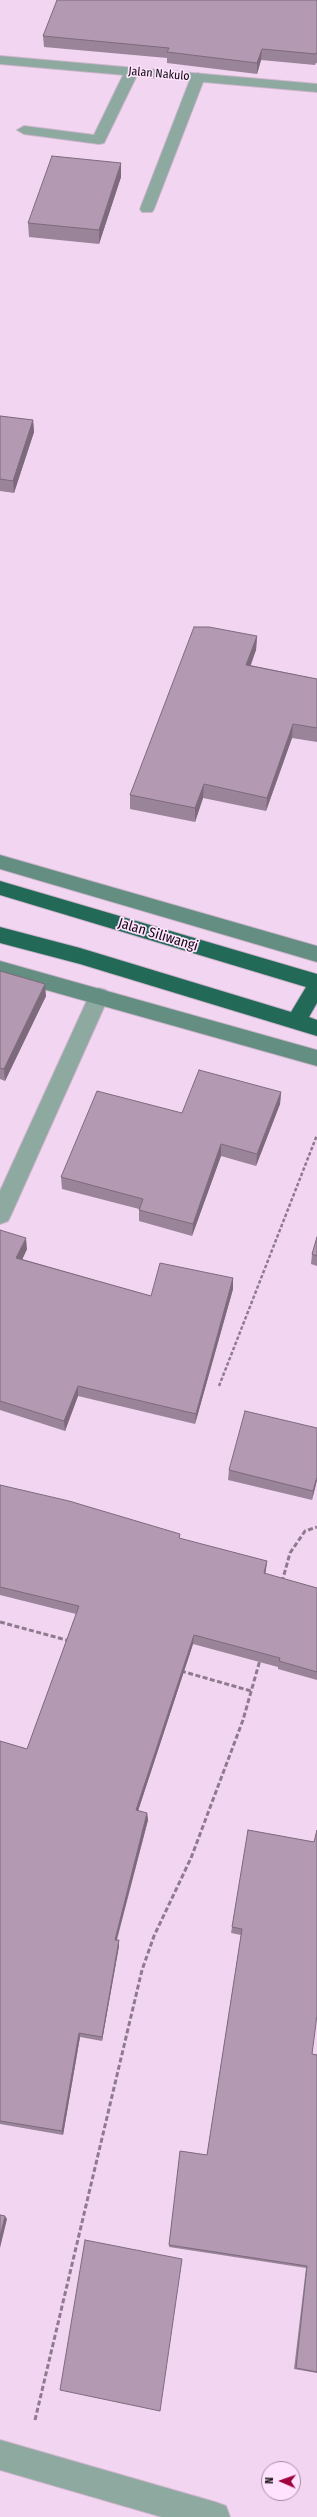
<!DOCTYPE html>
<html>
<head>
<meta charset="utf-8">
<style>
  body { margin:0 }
  #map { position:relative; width:317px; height:2517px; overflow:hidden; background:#f2d6f1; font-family:"Fira Sans Condensed",sans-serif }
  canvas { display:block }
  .north { position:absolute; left:261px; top:2461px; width:40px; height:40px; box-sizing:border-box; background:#ffe3fe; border:1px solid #a18ca0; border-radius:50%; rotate:272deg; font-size:11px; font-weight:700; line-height:16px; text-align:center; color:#130a13 }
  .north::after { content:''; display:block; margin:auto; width:14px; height:18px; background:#a0003c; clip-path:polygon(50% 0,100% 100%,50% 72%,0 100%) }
</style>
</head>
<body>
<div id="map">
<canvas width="317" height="2517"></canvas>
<div class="north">N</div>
</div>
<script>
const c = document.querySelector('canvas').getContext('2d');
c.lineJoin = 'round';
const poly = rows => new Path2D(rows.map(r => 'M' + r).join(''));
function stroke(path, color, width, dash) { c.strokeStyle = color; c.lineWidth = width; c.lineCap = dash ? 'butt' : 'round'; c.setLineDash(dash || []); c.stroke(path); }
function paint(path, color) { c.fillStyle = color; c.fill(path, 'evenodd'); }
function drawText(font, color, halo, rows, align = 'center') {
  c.font = font + ' "Fira Sans Condensed",sans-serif'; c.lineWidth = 3.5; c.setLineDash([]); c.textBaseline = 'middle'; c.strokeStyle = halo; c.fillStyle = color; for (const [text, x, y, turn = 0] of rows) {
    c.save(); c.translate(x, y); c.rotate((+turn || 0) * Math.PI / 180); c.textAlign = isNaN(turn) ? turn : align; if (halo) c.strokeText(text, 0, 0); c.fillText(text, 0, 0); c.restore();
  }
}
const lane = poly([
  [132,67,139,71,104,143,99,144,24,134,17,130,24,126,94,135,125,71,132,67],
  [198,73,205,77,154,209,152,212,142,212,140,209,191,77,198,73]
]);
const street = poly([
  [0,56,317,84,317,92,0,64,0,56],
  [99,988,106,990,109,996,11,1215,8,1221,0,1224,0,1191,89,996,92,990,99,988],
  [0,2440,215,2502,226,2506,230,2517,162,2517,0,2470,0,2440]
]);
const secondary = poly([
  [0,855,317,946,317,962,0,869,0,855],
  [0,961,317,1050,317,1066,0,977,0,961]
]);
const highway = poly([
  [0,881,317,974,317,1003,309,1017,317,1020,317,1036,80,964,0,943,0,927,80,948,291,1012,306,987,0,895,0,881]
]);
stroke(lane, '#ceb5cd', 2);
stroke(street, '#ceb5cd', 2);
stroke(secondary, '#ceb5cd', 2);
stroke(highway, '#ceb5cd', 2);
stroke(poly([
  [219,1386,317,1135]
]), '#8f7b8e', 2.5, [3.5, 2]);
stroke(poly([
  [282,1582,290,1553,305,1531,317,1527],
  [0,1622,70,1641],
  [181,1671,251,1691],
  [35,2420,142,1970,154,1936,191,1858,243,1720,260,1660]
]), '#8f7b8e', 3, [5, 2.5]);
paint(lane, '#8da9a0');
paint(street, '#8da9a0');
paint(secondary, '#638e81');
paint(highway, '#226958');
paint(poly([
  [317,0,317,63,316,63,315,65,261,60,257,74,167,63,167,58,44,47,43,36],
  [121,163,121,177,99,244,29,237,28,223],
  [0,416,33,420,34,432,14,493,0,491],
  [257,636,256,650,250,665,317,679,317,742,292,738,266,811,203,798,195,822,130,809,130,795],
  [0,971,46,996,5,1081,0,1079],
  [281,1092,280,1104,256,1166,221,1156,192,1236,139,1221,139,1209,62,1189,61,1177,182,1113],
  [0,1230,27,1249,22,1259,151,1296,233,1278,233,1289,195,1424,78,1396,65,1431,0,1410],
  [317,1237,317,1266,311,1264,312,1254],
  [229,1470,317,1480,312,1500,228,1480],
  [0,1485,180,1539,267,1561,265,1574,317,1588,317,1680,278,1669,278,1667,193,1644,138,1811,147,1813,148,1820,117,1940,119,1940,119,1946,102,2041,80,2037,63,2135,0,2124,0,1741,27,1749,76,1614,0,1595],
  [248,1830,314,1842,312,2054,317,2055,317,2373,294,2369,306,2268,169,2247,180,2151,207,2155,241,1935,231,1933]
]), '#9a8499');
paint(poly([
  [262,49,261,60,257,74,257,63],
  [121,163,121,177,99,244,99,230],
  [33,420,34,432,14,493,13,481],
  [257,636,256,650,246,679,246,665],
  [293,724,292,738,266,811,267,798],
  [204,784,203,798,195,822,195,808],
  [45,984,46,996,5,1081,4,1069],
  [281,1092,280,1104,256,1166,257,1154],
  [221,1144,221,1156,192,1236,193,1224],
  [26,1238,27,1249,18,1269,16,1258],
  [233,1278,233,1289,195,1424,196,1414],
  [78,1386,78,1396,65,1431,64,1421],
  [317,1477,317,1480,312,1500,313,1491],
  [267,1561,266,1570,263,1582,264,1573],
  [194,1635,193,1644,136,1817,136,1810],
  [147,1813,148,1820,115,1945,115,1940],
  [119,1940,119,1946,102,2041,102,2037],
  [79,2033,80,2037,63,2135,62,2131],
  [5,2216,7,2219,0,2248,0,2237]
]), '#7d6b7d');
const building = poly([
  [57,0,317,0,317,52,316,54,262,49,257,63,167,52,169,48,43,36,57,0],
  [52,156,121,163,99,230,28,223,52,156],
  [0,416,33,420,13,481,0,479,0,416],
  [194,627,209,627,257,636,246,665,317,679,317,728,293,724,267,798,204,784,195,808,130,795,194,627],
  [0,971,45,984,4,1069,0,1068,0,971],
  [199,1070,281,1092,257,1154,221,1144,193,1224,139,1210,143,1199,61,1177,97,1091,182,1113,199,1070],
  [0,1230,26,1238,16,1258,151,1296,160,1263,233,1278,196,1414,78,1386,64,1421,0,1401,0,1230],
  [317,1237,317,1256,312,1254,317,1237],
  [245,1411,317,1428,317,1477,313,1491,229,1470,245,1411],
  [0,1485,69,1501,180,1534,179,1538,267,1561,264,1573,317,1588,317,1672,279,1661,280,1658,194,1635,136,1810,147,1813,115,1940,119,1940,102,2037,79,2033,62,2131,0,2121,0,1741,27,1749,79,1606,0,1587,0,1485],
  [248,1830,314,1842,317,1830,317,2015,312,2054,317,2055,317,2372,296,2368,307,2266,169,2245,180,2151,207,2155,242,1929,232,1927,248,1830],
  [0,2215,5,2216,0,2237,0,2215],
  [85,2240,182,2259,160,2411,60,2390,85,2240]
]);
paint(building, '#b399b2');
stroke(building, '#7d6b7d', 1);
drawText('12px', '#130a13', '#ffe3fe', [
  ["Jalan Nakulo",159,74,5]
]);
drawText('14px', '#130a13', '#ffe3fe', [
  ["Jalan Siliwangi",158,935,17]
]);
</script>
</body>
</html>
